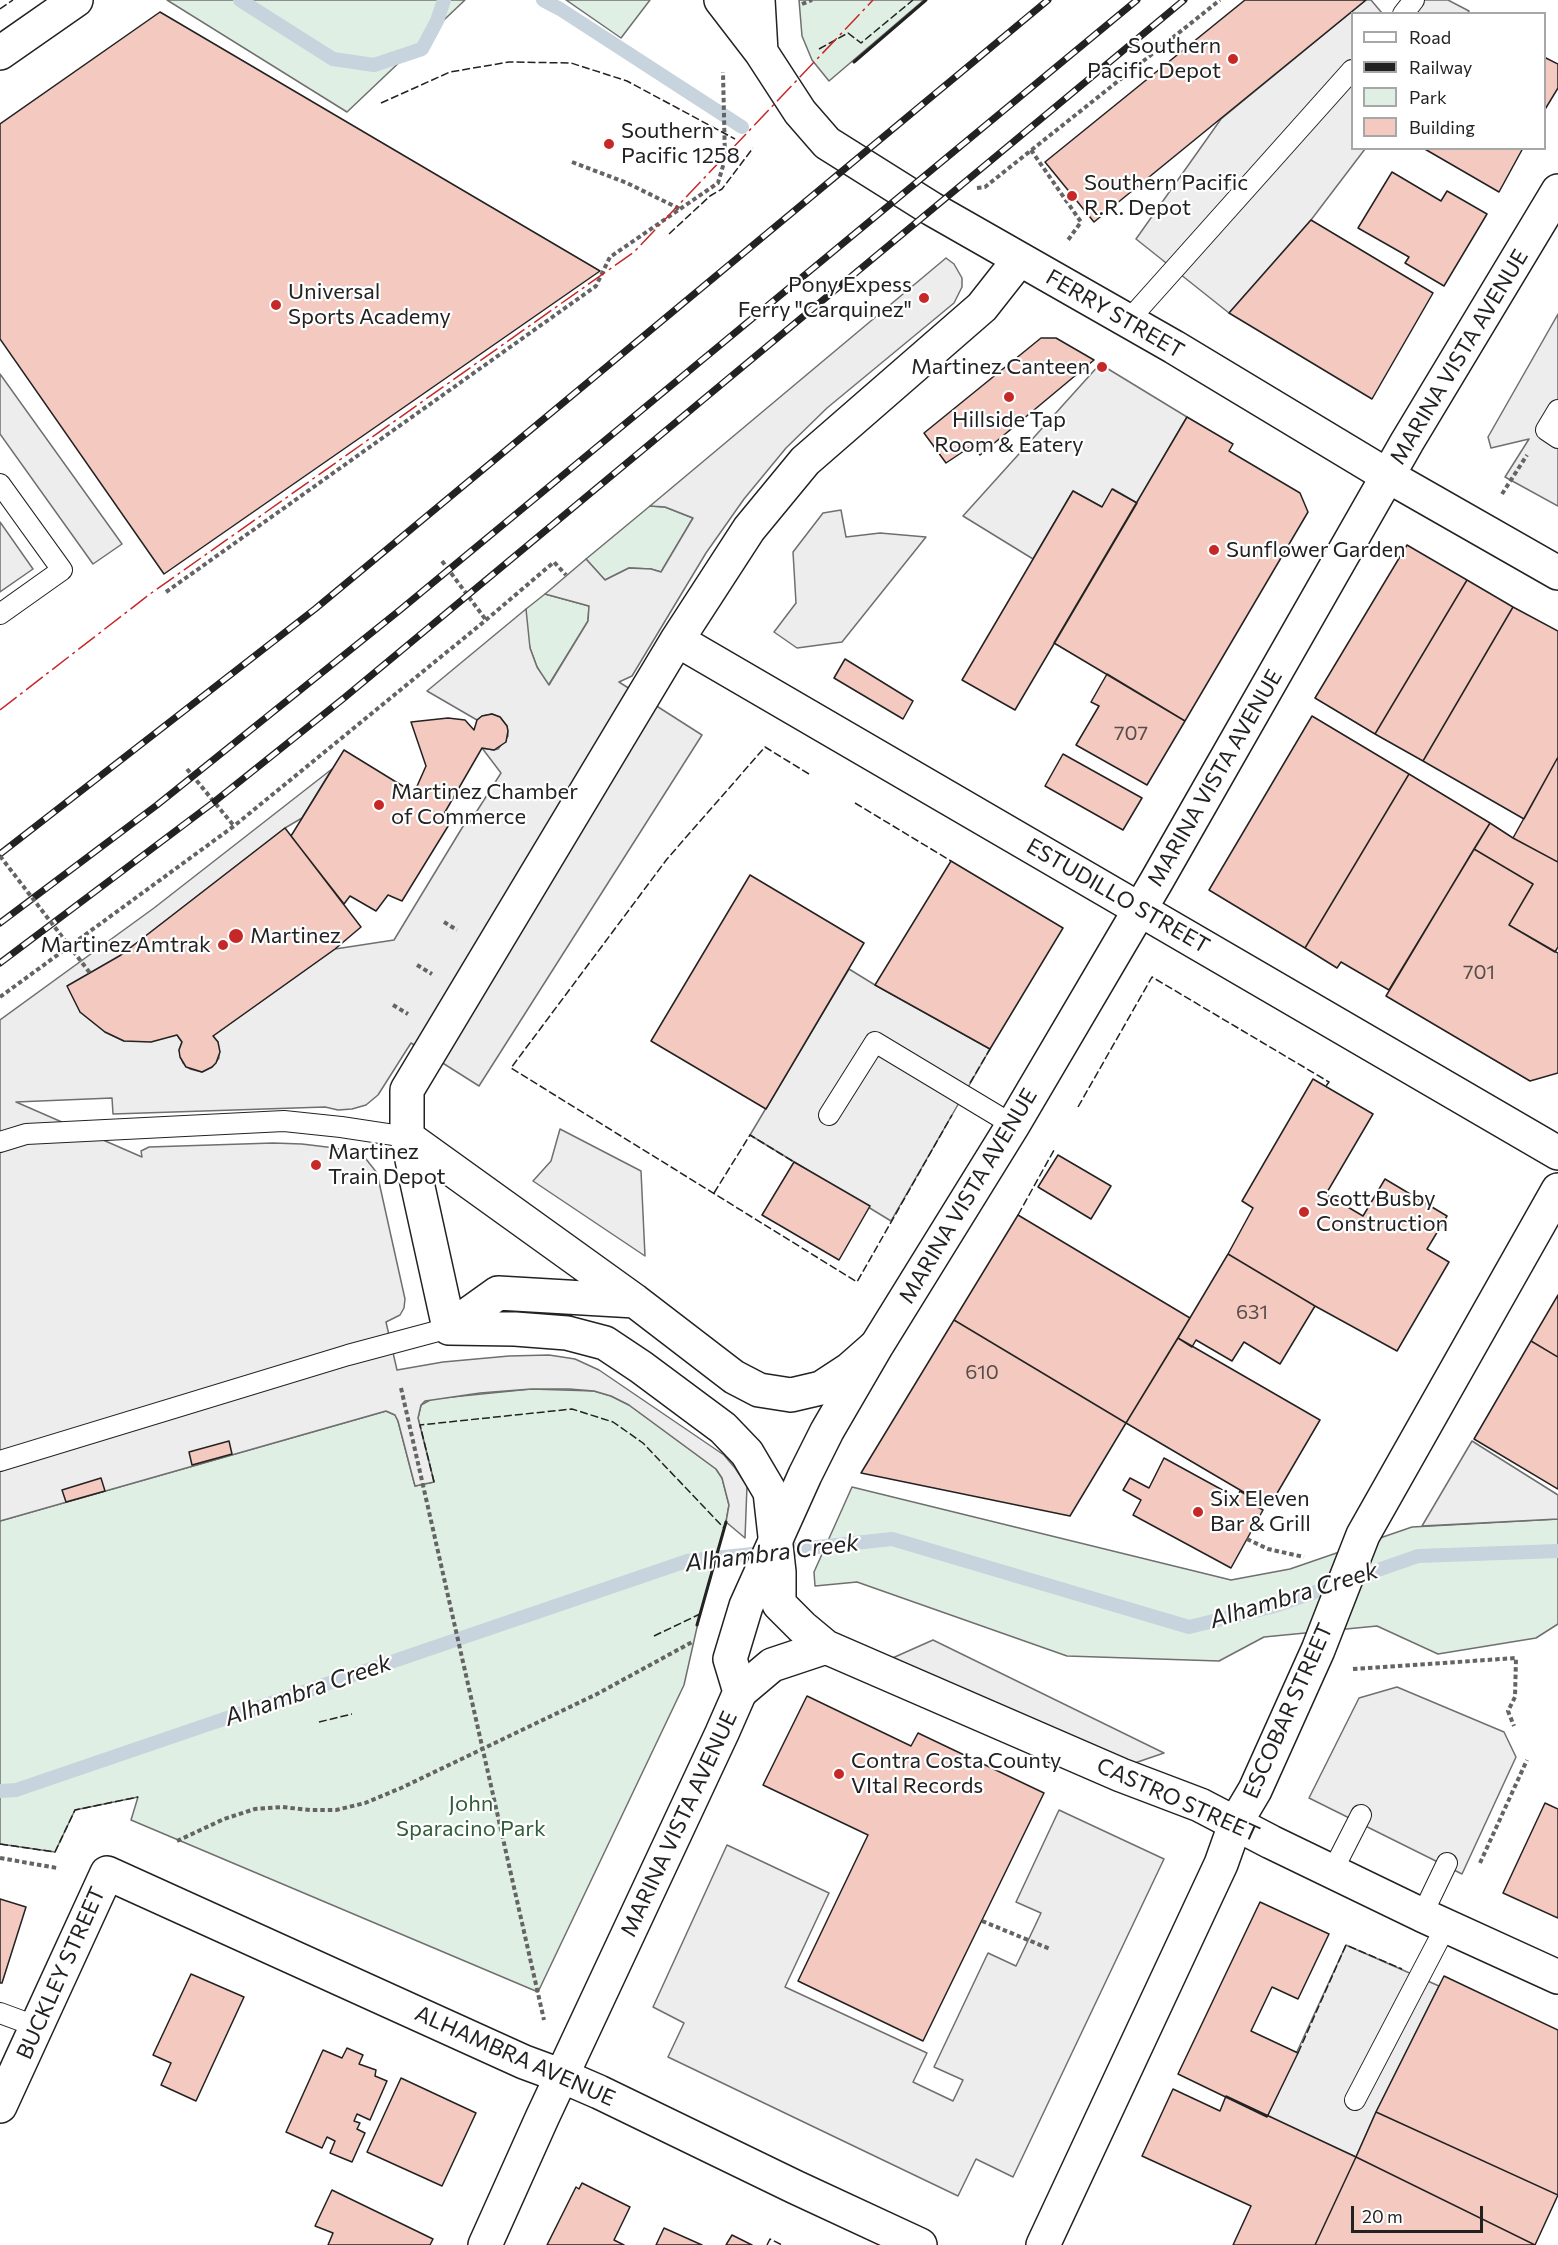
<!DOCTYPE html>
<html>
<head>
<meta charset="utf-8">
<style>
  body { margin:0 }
  #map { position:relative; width:1558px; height:2245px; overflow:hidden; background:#fff; font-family:Commissioner,sans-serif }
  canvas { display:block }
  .legend { position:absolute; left:1351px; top:12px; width:195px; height:138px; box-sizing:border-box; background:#fff; border:2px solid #a7a7a7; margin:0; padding:8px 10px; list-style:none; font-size:18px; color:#222 }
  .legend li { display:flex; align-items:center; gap:12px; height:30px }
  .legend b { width:30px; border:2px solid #a7a7a7 }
  .scale { position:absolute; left:1351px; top:2206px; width:132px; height:27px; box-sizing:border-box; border:3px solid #222; border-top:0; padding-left:8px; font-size:18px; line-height:21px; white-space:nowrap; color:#222; -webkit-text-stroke:4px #fff; paint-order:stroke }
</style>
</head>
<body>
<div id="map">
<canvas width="1558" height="2245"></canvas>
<ul class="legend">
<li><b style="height:8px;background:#fff"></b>Road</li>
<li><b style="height:8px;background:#222"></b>Railway</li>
<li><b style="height:16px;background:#e0efe3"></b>Park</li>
<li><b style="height:16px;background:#f3c9c0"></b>Building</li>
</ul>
<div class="scale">20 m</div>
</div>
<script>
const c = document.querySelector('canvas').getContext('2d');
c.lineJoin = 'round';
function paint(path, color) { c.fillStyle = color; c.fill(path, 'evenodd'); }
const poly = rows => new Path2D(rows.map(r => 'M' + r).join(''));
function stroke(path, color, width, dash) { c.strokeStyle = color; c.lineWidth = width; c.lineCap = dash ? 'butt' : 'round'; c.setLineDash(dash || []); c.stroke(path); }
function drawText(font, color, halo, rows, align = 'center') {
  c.font = font + ' Commissioner,sans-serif'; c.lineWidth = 4.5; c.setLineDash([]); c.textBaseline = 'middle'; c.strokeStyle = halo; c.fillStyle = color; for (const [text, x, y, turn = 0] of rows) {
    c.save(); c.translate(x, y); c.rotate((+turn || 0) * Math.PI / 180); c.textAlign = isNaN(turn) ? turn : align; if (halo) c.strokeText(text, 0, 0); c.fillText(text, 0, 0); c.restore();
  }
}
const green = poly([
  [167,0,465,0,347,112,167,0],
  [566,0,650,0,621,38,566,0],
  [799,0,924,0,829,81,812,60,802,36,799,0],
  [650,506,665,507,693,518,661,572,651,569,629,568,605,580,586,559,650,506],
  [545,594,589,606,588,621,548,686,537,667,530,648,526,630,526,609,545,594],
  [531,1389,594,1391,611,1396,629,1405,716,1469,722,1478,729,1505,726,1522,700,1614,684,1685,538,1992,131,1820,138,1797,75,1810,55,1852,0,1844,0,1521,386,1411,395,1415,398,1421,415,1486,434,1482,418,1418,421,1405,432,1399,531,1389],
  [852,1487,1231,1580,1290,1569,1412,1527,1558,1519,1558,1624,1536,1638,1438,1654,1377,1626,1264,1637,1219,1661,1067,1656,857,1582,815,1586,814,1572,852,1487]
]);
paint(green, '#e0efe3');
stroke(green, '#6f6f6f', 1.5);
const parking = poly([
  [1366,0,1371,0,1382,13,1352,14,1352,148,1365,149,1311,220,1229,313,1136,239,1221,119,1366,0],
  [1414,0,1448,0,1469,11,1467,14,1403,14,1414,0],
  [946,258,954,264,962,278,962,287,954,303,827,408,786,448,744,499,706,553,632,676,619,682,702,735,479,1086,411,1043,378,1095,366,1105,352,1109,338,1110,325,1107,113,1114,112,1098,16,1102,142,1157,141,1151,149,1147,273,1143,302,1144,335,1148,357,1154,366,1159,377,1173,405,1299,404,1308,400,1315,386,1322,397,1370,443,1362,509,1356,549,1355,575,1359,599,1370,724,1455,735,1468,747,1486,745,1538,726,1522,729,1505,722,1478,716,1469,629,1405,611,1396,594,1391,569,1389,531,1389,480,1393,425,1401,421,1405,418,1418,434,1482,415,1486,398,1421,395,1415,386,1411,0,1521,0,1020,154,908,332,769,302,818,285,828,121,955,80,1012,105,1032,124,1041,177,1035,182,1042,179,1050,183,1063,190,1069,202,1072,212,1067,219,1058,218,1042,213,1036,335,949,394,940,465,823,470,822,501,773,482,748,494,750,498,749,508,736,507,726,500,717,492,714,482,716,477,720,427,691,526,609,530,648,537,667,549,685,588,621,589,606,545,594,586,559,605,580,629,568,651,569,661,572,693,518,665,507,650,506,946,258],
  [1558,314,1558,506,1505,477,1529,439,1491,448,1488,437,1558,314],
  [1100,364,1187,417,1137,503,1113,489,1102,507,1073,491,1033,559,963,516,1100,364],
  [0,374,122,544,93,564,0,434,0,374],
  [841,510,846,537,880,533,926,537,842,642,797,648,774,632,796,603,793,552,823,513,841,510],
  [0,522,33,569,0,592,0,522],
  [849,969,875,985,990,1049,891,1221,750,1135,849,969],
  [560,1129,641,1171,645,1256,533,1181,551,1161,560,1129],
  [1472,1441,1558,1495,1558,1519,1422,1526,1472,1441],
  [933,1640,1164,1753,1120,1768,888,1660,933,1640],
  [1397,1687,1504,1732,1516,1757,1462,1874,1309,1798,1359,1698,1397,1687],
  [1059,1810,1164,1859,1013,2177,976,2159,958,2196,668,2057,684,2023,653,2007,727,1845,829,1893,785,1987,927,2053,913,2082,953,2101,963,2080,934,2067,988,1953,1016,1966,1041,1913,1016,1902,1059,1810],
  [1346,1945,1439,1986,1376,2112,1356,2157,1267,2117,1346,1945]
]);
paint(parking, '#ededed');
stroke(parking, '#6f6f6f', 1.5);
stroke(poly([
  [240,0,333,59,374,65,422,49,437,21,444,0],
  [543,0,560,9,742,127],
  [0,1791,16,1790,687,1561,892,1539,1189,1627,1275,1606,1418,1556,1558,1551]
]), '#c7d3dd', 14);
const building = poly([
  [1245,0,1366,0,1094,222,1045,162,1245,0],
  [160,12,600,271,164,574,0,339,0,124,160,12],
  [1544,57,1558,64,1558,88,1544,111,1544,57],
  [1423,148,1523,148,1499,192,1423,148],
  [1392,172,1441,201,1447,191,1487,214,1444,286,1405,263,1409,257,1358,228,1392,172],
  [1311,220,1433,293,1372,399,1229,313,1311,220],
  [1041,338,1056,338,1094,360,980,455,973,445,946,463,924,433,1041,338],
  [1187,417,1233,444,1229,451,1300,493,1308,512,1185,721,1054,643,1187,417],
  [1112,489,1137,503,1015,710,962,680,1073,491,1102,507,1112,489],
  [1407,545,1467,580,1375,734,1315,698,1407,545],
  [1467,580,1513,607,1423,761,1375,734,1467,580],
  [1513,607,1558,631,1558,757,1524,819,1423,761,1513,607],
  [845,659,913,701,903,719,834,678,845,659],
  [1107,674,1185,721,1147,785,1076,745,1099,706,1091,702,1107,674],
  [492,714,500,717,507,726,508,731,506,742,494,750,482,748,441,819,450,823,402,901,388,895,376,911,350,896,344,904,291,836,344,750,414,793,426,766,411,722,448,718,465,720,474,730,477,720,482,716,492,714],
  [1312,716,1409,774,1305,948,1209,890,1312,716],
  [1063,754,1142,798,1123,830,1045,786,1063,754],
  [1558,757,1558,862,1513,838,1558,757],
  [1409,774,1490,823,1389,990,1341,962,1337,968,1305,948,1409,774],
  [1490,823,1513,838,1558,862,1558,947,1555,952,1509,925,1533,884,1474,849,1490,823],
  [285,828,361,927,335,949,213,1036,218,1042,220,1052,216,1063,212,1067,202,1072,186,1067,180,1057,179,1050,182,1042,177,1035,151,1042,124,1041,105,1032,80,1012,67,986,121,955,285,828],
  [1474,849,1533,884,1509,925,1558,953,1558,1073,1530,1081,1386,996,1474,849],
  [951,861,1063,928,990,1049,875,985,951,861],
  [750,875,864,943,766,1109,651,1041,750,875],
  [1313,1079,1373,1114,1326,1194,1363,1216,1385,1179,1447,1216,1427,1249,1449,1262,1397,1351,1315,1306,1228,1254,1253,1208,1242,1201,1313,1079],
  [1058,1155,1111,1186,1091,1219,1038,1187,1058,1155],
  [794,1162,870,1206,839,1260,762,1215,794,1162],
  [1018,1215,1190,1318,1126,1423,954,1320,1018,1215],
  [1228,1254,1315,1306,1280,1364,1244,1342,1232,1361,1196,1340,1192,1347,1178,1338,1228,1254],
  [1558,1295,1558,1357,1531,1341,1558,1295],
  [954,1320,1126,1423,1070,1516,861,1473,954,1320],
  [1178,1338,1320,1420,1269,1507,1126,1423,1178,1338],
  [1531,1341,1558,1357,1558,1489,1474,1439,1531,1341],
  [229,1441,232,1454,192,1465,189,1452,229,1441],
  [1164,1458,1237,1498,1240,1491,1256,1501,1254,1505,1263,1510,1231,1568,1133,1515,1141,1500,1123,1490,1130,1478,1149,1488,1164,1458],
  [101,1478,105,1491,66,1502,62,1490,101,1478],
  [807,1696,911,1746,918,1733,1044,1793,923,2041,798,1981,868,1835,763,1785,807,1696],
  [1545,1803,1558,1809,1558,1918,1503,1893,1545,1803],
  [0,1899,26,1907,2,1983,0,1983,0,1899],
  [1260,1902,1329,1934,1298,1999,1272,1987,1251,2031,1298,2053,1267,2117,1178,2074,1260,1902],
  [191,1974,244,1997,196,2101,161,2085,171,2063,153,2055,191,1974],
  [1444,1976,1558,2030,1558,2195,1376,2112,1444,1976],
  [347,2048,363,2055,359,2064,376,2070,375,2076,387,2081,370,2120,357,2114,354,2121,360,2123,357,2129,365,2133,352,2162,330,2153,335,2141,327,2137,322,2148,286,2132,323,2050,342,2058,347,2048],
  [401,2078,476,2113,442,2186,367,2152,401,2078],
  [1173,2089,1220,2111,1226,2096,1356,2157,1315,2245,1233,2245,1251,2206,1142,2156,1173,2089],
  [1376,2112,1558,2195,1535,2245,1356,2157,1376,2112],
  [1356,2157,1535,2245,1315,2245,1356,2157],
  [582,2183,630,2207,614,2240,624,2245,547,2245,576,2187,579,2189,582,2183],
  [332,2190,433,2239,430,2245,328,2245,333,2233,315,2226,332,2190],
  [664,2228,702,2245,656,2245,664,2228],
  [732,2235,752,2245,726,2245,732,2235]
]);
paint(building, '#f3c9c0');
stroke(building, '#222', 1.5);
const service = poly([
  [1403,14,1414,0],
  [1127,322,1352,70],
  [1558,410,1546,430,1558,438],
  [0,484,62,570,0,614],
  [829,1115,875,1042,1013,1125],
  [0,1142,26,1134,284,1121,341,1127,407,1137],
  [0,1461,348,1355,449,1328],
  [1332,1872,1361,1815],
  [1422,1915,1447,1863],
  [0,2013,38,2027],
  [1355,2100,1446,1926]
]);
const minor = poly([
  [721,0,761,52,800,112,827,143,932,209,1174,347,1388,476,1558,573],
  [758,0,761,52],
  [0,53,76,0],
  [677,640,1558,1153],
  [407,1137,635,1301,734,1377,759,1390,791,1395,821,1388,850,1369,875,1347],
  [449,1328,407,1137,407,1090,677,640,749,529,805,461,982,307,1019,260],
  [449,1328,515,1329,567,1333,605,1343,641,1367,723,1428,747,1453,770,1492,779,1572,779,1604,802,1627,826,1647],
  [449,1328,498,1293,635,1301],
  [740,1692,772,1665,826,1647,1121,1775,1200,1805,1271,1842,1422,1915,1558,1977],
  [0,2106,107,1873,524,2062,562,2076]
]);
const tertiary = poly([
  [562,2076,599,2092,795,2187,920,2245]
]);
const secondary = poly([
  [485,2245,542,2118,722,1733,740,1692,730,1659,746,1606,805,1475,827,1431,877,1345,1013,1125,1156,882,1407,442,1558,191],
  [1043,2245,1221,1864,1236,1822,1255,1790,1318,1650,1363,1535,1558,1190]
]);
stroke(service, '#222', 22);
stroke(minor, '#222', 36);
stroke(tertiary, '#222', 36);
stroke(secondary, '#222', 36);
stroke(poly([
  [802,4,812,0],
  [1031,150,1081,222,1068,240],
  [572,162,627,183,680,209],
  [977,188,985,187,1220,0],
  [1502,494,1527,455],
  [442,561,486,620],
  [166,592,596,286,610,257,718,183,725,159,723,72],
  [187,769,234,826],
  [444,922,457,930],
  [417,965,432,974],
  [0,997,234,826,486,620,554,562,566,575],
  [393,1005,408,1014],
  [401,1388,544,2020],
  [1247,1539,1268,1549,1304,1557],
  [1353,1669,1516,1658,1515,1697,1508,1711,1514,1726],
  [177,1841,224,1819,255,1809,282,1807,310,1810,336,1810,365,1803,401,1788,597,1694,694,1641],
  [0,1858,57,1868],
  [1480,1863,1527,1760],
  [982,1921,1050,1949]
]), '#646464', 4, [4.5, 3]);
stroke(service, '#fff', 20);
stroke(minor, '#fff', 33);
stroke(tertiary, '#fff', 33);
stroke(secondary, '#fff', 33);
const rail = poly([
  [0,854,315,609,1048,0],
  [0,923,157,805,400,610,1137,0],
  [0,963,214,802,344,698,1184,0]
]);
stroke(rail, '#222', 7);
stroke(rail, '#fff', 4.5, [14]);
stroke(poly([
  [0,856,90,973]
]), '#646464', 4, [4.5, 3]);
stroke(poly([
  [0,9,13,0],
  [819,49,848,33,861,43,913,0],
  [381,103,450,72,509,62,571,63,627,81,735,139],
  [669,234,710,196,722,189,753,148],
  [809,774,765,747,667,859,511,1068,857,1282,952,1115],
  [855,803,951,861],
  [970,1083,990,1049],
  [1078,1107,1152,977,1329,1082,1326,1086],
  [714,1193,750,1135,794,1162],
  [1018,1215,1054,1150],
  [434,1482,420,1425,572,1409,613,1422,643,1443,724,1528],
  [654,1636,700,1614],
  [319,1722,352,1714],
  [0,1844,55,1852,75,1810,138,1797],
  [1298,2053,1346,1945,1402,1969],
  [767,2245,770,2239,782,2245]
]), '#222', 1.5, [8, 3]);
stroke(poly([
  [854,62,926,0],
  [697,1625,726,1522]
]), '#222', 3);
stroke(poly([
  [0,710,150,594,634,252,873,0]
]), '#c62828', 1.5, [21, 4.5, 3, 4.5]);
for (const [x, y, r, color] of [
  [1233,59,6,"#c62828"],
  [609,144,6,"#c62828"],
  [1072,196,6,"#c62828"],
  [924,298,6,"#c62828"],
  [276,305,6,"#c62828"],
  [1102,367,6,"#c62828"],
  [1009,397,6,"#c62828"],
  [1214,550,6,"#c62828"],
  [379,805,6,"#c62828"],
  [236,936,8,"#c62828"],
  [223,945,6,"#c62828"],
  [316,1165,6,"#c62828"],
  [1304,1212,6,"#c62828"],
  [1198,1512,6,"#c62828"],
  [839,1774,6,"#c62828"]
]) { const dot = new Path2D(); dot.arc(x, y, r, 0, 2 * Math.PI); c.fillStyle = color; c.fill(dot); stroke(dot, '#fff', 2); }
drawText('20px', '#564c4a', null, [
  ["707",1131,733],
  ["701",1479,972],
  ["631",1252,1312],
  ["610",982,1372]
]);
drawText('22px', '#222', '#fff', [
  ["Southern",1221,46,"right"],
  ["Pacific Depot",1221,71,"right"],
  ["Southern",621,131],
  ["Pacific 1258",621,156],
  ["Southern Pacific",1084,183],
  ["R.R. Depot",1084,208],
  ["Pony Expess",912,285,"right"],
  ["Ferry \"Carquinez\"",912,310,"right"],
  ["Universal",288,292],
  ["Sports Academy",288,317],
  ["Martinez Canteen",1090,367,"right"],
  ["Hillside Tap",1009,420,"center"],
  ["Room & Eatery",1009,445,"center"],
  ["Sunflower Garden",1226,550],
  ["Martinez Chamber",391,792],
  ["of Commerce",391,817],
  ["Martinez",250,936],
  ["Martinez Amtrak",211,945,"right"],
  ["Martinez",328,1152],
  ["Train Depot",328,1177],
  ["Scott Busby",1316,1199],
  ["Construction",1316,1224],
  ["Six Eleven",1210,1499],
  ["Bar & Grill",1210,1524],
  ["Contra Costa County",851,1761],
  ["VItal Records",851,1786]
], 'left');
drawText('22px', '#222', '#fff', [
  ["FERRY STREET",1115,314,30],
  ["MARINA VISTA AVENUE",1459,357,-59],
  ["MARINA VISTA AVENUE",1215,778,-60],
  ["ESTUDILLO STREET",1118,896,30],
  ["MARINA VISTA AVENUE",968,1196,-59],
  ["ESCOBAR STREET",1288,1711,-66],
  ["CASTRO STREET",1178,1800,24],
  ["MARINA VISTA AVENUE",679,1824,-65],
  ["BUCKLEY STREET",61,1973,-66],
  ["ALHAMBRA AVENUE",515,2056,24]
]);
drawText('22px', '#2f5e38', '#fff', [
  ["John",471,1804],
  ["Sparacino Park",471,1829]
]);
drawText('italic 24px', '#222', '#fff', [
  ["Alhambra Creek",772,1553,-7],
  ["Alhambra Creek",1294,1595,-17],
  ["Alhambra Creek",308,1690,-19]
]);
</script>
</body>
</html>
